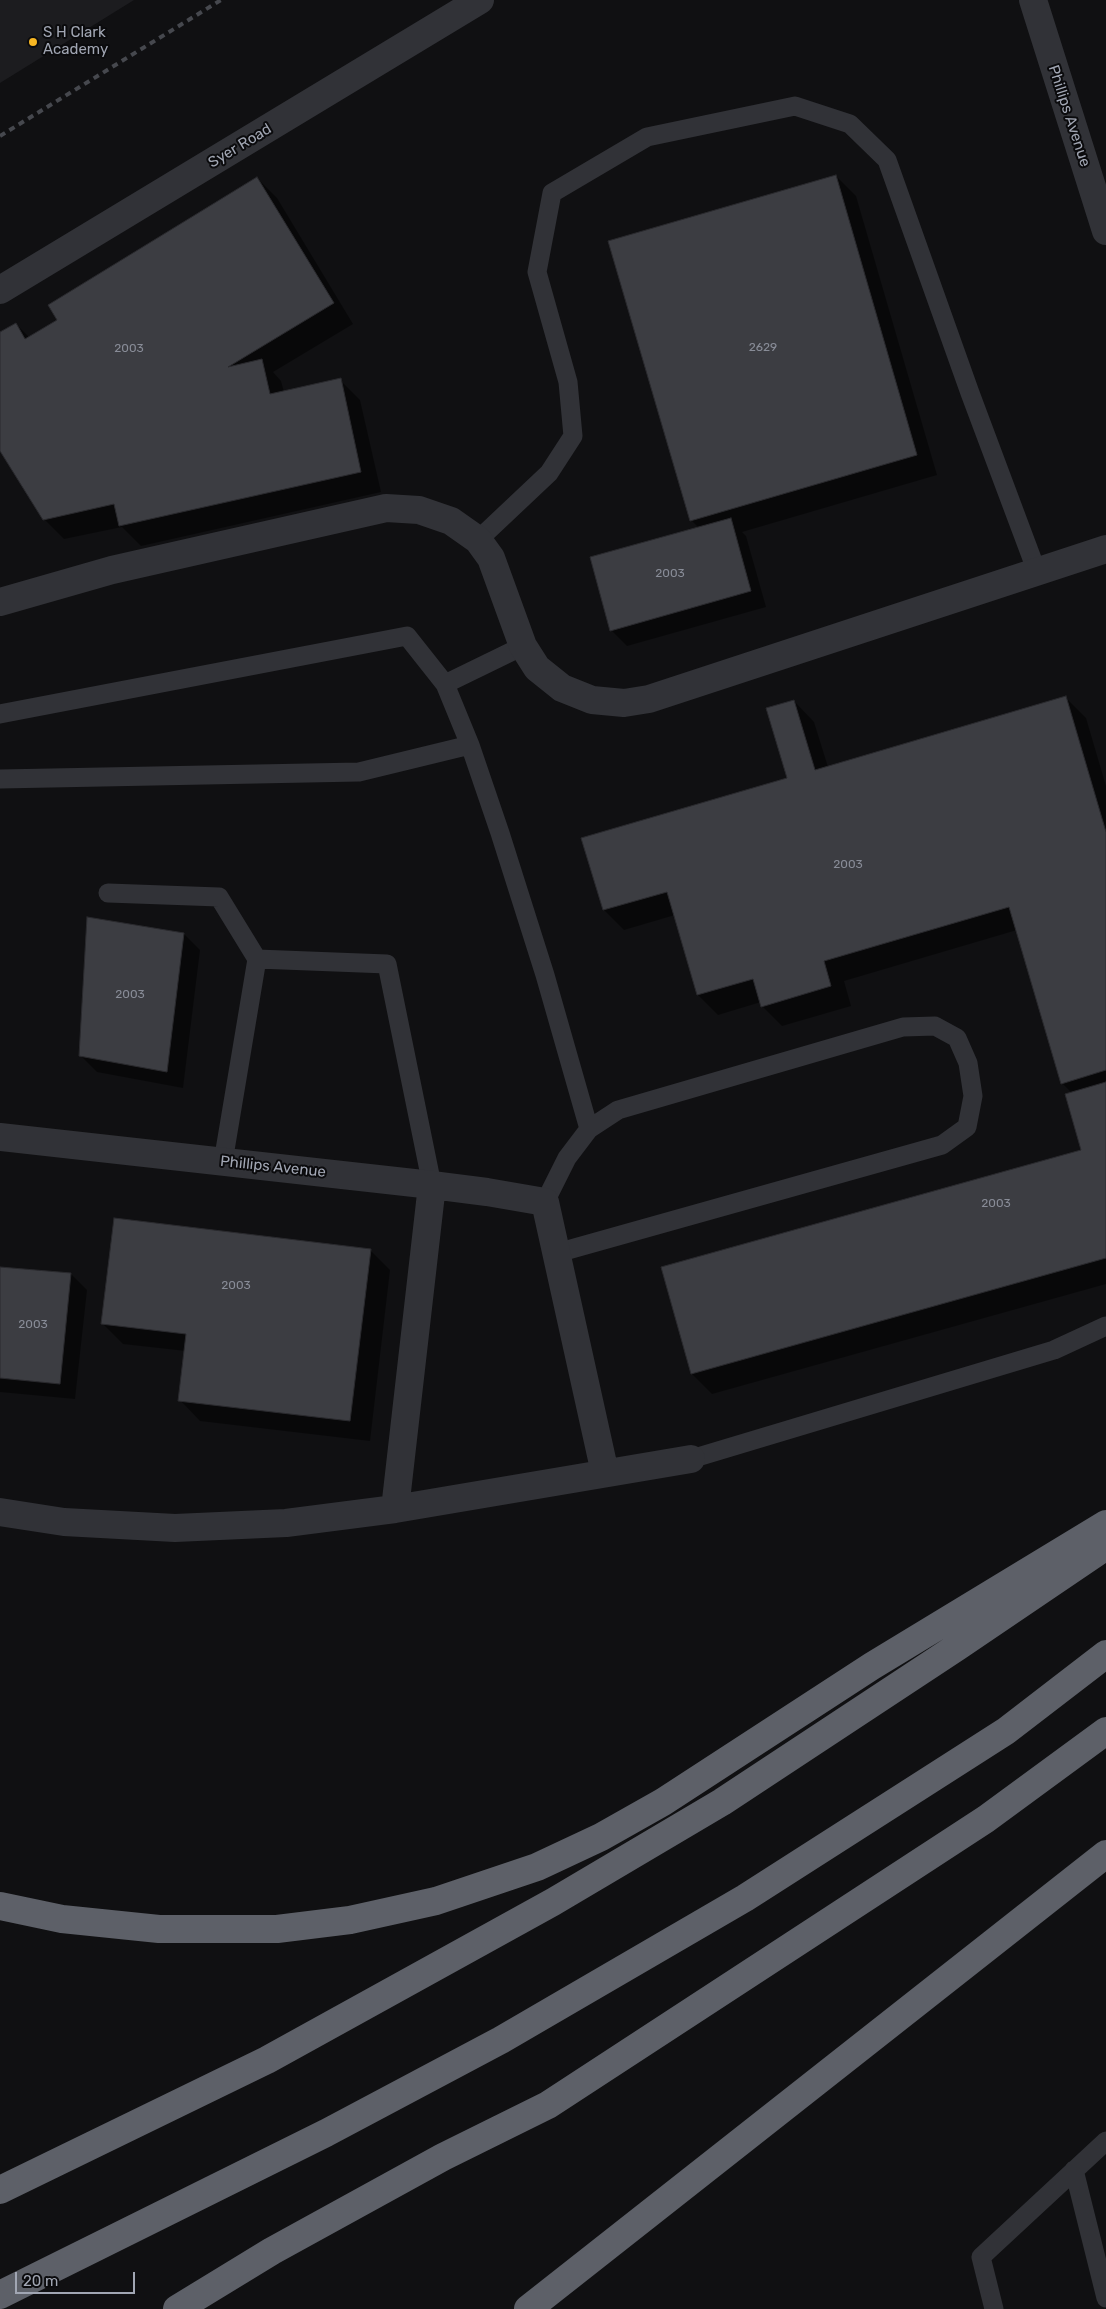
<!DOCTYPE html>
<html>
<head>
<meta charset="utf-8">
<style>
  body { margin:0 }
  #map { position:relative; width:1106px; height:2309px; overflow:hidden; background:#101012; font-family:Rubik,sans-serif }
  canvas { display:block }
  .scale { position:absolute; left:15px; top:2272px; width:120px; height:22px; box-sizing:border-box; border:2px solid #a1a6b3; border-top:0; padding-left:6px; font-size:15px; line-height:18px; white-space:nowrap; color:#a1a6b3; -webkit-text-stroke:4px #0b0b0d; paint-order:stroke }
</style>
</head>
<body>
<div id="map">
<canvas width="1106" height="2309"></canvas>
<div class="scale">20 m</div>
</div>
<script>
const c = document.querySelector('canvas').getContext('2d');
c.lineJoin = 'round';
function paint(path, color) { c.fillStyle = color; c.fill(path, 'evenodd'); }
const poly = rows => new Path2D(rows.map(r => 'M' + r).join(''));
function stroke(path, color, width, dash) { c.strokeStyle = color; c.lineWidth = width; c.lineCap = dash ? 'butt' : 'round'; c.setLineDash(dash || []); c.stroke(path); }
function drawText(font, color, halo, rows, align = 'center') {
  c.font = font + ' Rubik,sans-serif'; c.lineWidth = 4; c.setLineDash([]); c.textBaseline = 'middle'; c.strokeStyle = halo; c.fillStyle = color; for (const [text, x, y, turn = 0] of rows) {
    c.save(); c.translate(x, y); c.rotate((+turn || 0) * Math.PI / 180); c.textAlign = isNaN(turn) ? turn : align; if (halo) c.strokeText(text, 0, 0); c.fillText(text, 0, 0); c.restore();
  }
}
paint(poly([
  [0,0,134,0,0,83]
]), '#1c1c1f');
paint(poly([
  [836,176,856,196,937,475,742,532,746,536,766,607,627,646,611,630,699,528,691,520],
  [257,178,277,198,353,324,273,372,281,381,284,392,340,380,360,400,381,492,141,546,122,527,64,539,44,519,2,451,0,453,0,334,16,324,30,338,59,320],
  [1066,698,1086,718,1106,786,1106,1284,712,1394,692,1374,1082,1151,1072,1093,1062,1083,1017,930,844,981,851,1006,782,1026,762,1006,761,1002,718,1015,698,995,675,915,624,930,604,910,789,779,794,701,814,722,828,767],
  [184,934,200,950,183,1088,97,1072,81,1056],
  [370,1250,390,1270,370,1441,200,1421,180,1400,186,1351,123,1344,102,1323],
  [0,1268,71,1274,87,1290,75,1399,0,1392]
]), '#0007');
const building = poly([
  [836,175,917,455,690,521,608,241,836,175],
  [257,177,334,303,228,367,262,359,270,394,341,378,361,472,119,526,114,504,43,520,0,451,0,332,16,323,25,339,57,320,48,305,257,177],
  [731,518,751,591,610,631,590,557,731,518],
  [1066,696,1106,832,1106,1070,1061,1084,1009,907,824,961,831,986,761,1007,753,979,697,995,667,892,603,910,581,838,787,778,766,708,794,700,815,770,1066,696],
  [87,917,184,933,167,1072,79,1056,87,917],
  [1106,1082,1106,1258,691,1374,661,1267,1081,1150,1065,1094,1106,1082],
  [114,1218,371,1249,350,1421,178,1401,186,1334,101,1324,114,1218],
  [0,1267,71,1273,60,1384,0,1378,0,1267]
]);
paint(building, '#3c3d42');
stroke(building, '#2a2a2e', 1);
stroke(poly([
  [478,540,549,473,573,436,568,382,537,272,552,193,647,137,795,106,850,124,887,160,970,393,1037,572],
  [523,646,445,684,470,745,500,833,545,975,589,1129],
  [0,714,407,636,445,684],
  [0,779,359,772,470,745],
  [108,893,219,897,257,959],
  [223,1162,257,959,387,964,432,1185],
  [545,1202,567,1158,589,1129,618,1110,903,1027,935,1026,957,1038,968,1063,973,1096,967,1127,942,1145,557,1253],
  [691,1459,1054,1350,1106,1326],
  [1074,2170,1106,2298],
  [994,2309,981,2257,1106,2141]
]), '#313237', 19);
stroke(poly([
  [1033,0,1106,231],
  [0,290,480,0],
  [0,602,112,570,386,508,419,510,451,521,478,540,491,558,523,646,537,668,562,688,592,700,624,703,649,699,1106,549],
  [0,1137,432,1185,487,1192,545,1202,605,1473],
  [395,1509,432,1185],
  [0,1512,64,1522,175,1528,286,1523,395,1509,691,1459]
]), '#313237', 28);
stroke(poly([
  [0,1906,62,1919,159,1929,277,1929,350,1920,436,1901,537,1867,601,1837,663,1802,872,1666,1106,1524],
  [0,2190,267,2060,553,1902,722,1802,957,1647,1106,1546],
  [0,2295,326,2133,501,2040,745,1898,1006,1731,1106,1654],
  [177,2309,272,2251,443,2157,548,2105,986,1819,1106,1731],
  [528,2309,1106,1854]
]), '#5d6068', 28);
stroke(poly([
  [0,136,221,0]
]), '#46484e', 4, [6, 5]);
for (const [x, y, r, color] of [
  [33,42,5,"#f8b723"]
]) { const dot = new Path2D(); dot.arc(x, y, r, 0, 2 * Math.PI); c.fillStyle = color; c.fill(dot); stroke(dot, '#0b0b0d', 2); }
drawText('12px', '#888c97', null, [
  ["2629",763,348],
  ["2003",129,349],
  ["2003",670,574],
  ["2003",848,865],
  ["2003",130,995],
  ["2003",996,1204],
  ["2003",236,1286],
  ["2003",33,1325]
]);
drawText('15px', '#a1a6b3', '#0b0b0d', [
  ["S H Clark",43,33],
  ["Academy",43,50]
], 'left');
drawText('15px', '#a1a6b3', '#0b0b0d', [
  ["Phillips Avenue",1069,116,72],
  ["Syer Road",240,146,-31],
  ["Phillips Avenue",273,1167,6]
]);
</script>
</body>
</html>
